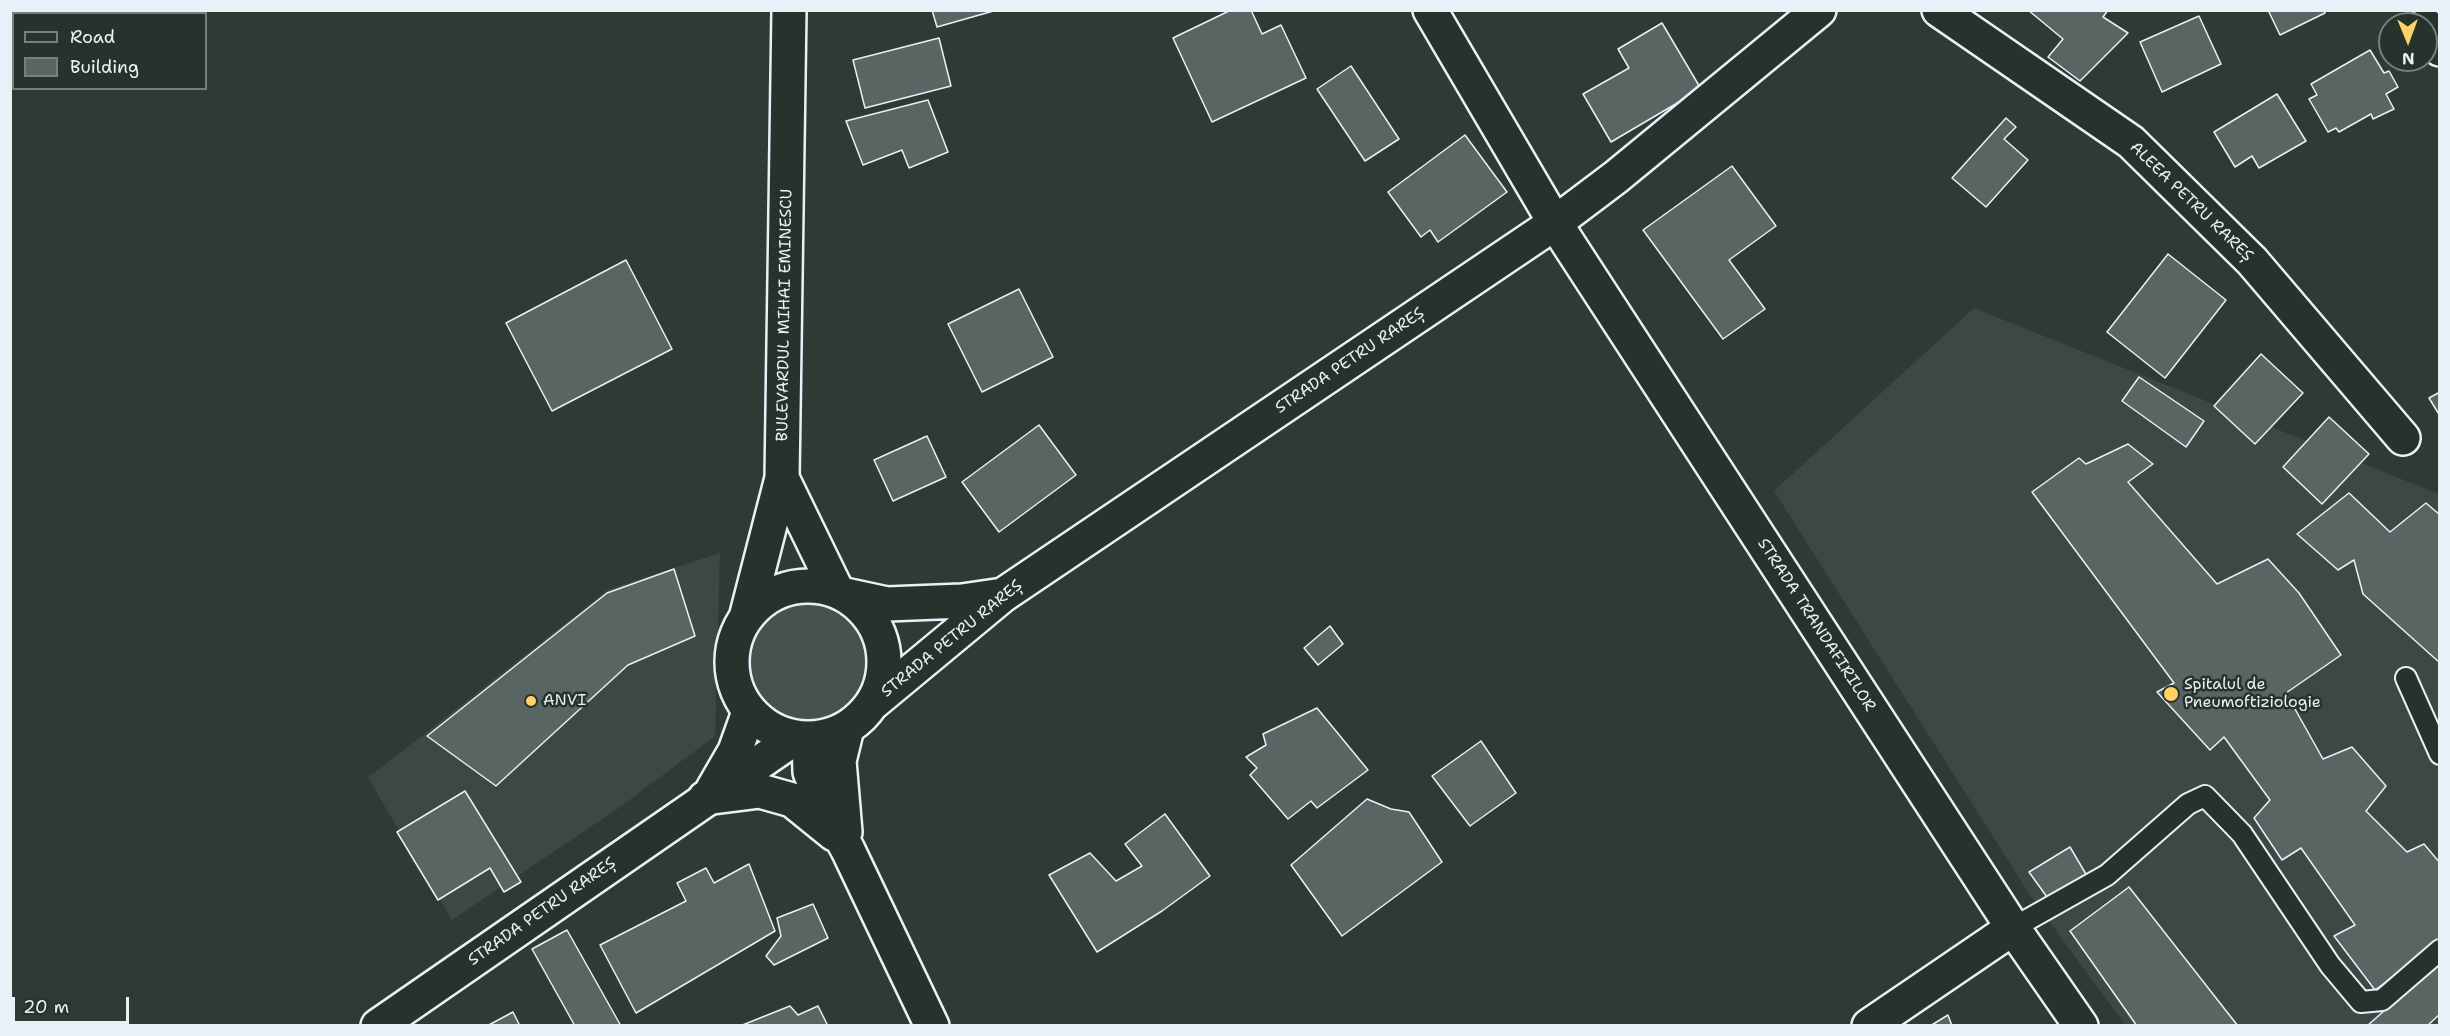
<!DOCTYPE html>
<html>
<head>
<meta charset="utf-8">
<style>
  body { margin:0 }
  #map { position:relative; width:2450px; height:1036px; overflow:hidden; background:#2e3b35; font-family:"Shantell Sans",sans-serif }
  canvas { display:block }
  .frame { position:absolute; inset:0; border:12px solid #e8f1f8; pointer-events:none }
  .legend { position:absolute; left:12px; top:12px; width:195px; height:78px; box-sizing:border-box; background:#26332d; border:2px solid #747f7e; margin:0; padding:8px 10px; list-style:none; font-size:18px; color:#e8f1f8 }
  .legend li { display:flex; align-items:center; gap:12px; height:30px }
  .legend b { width:30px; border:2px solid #747f7e }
  .north { position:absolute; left:2378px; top:12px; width:60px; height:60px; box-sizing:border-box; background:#26332d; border:2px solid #747f7e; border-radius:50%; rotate:179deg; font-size:16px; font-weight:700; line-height:24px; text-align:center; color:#e8f1f8 }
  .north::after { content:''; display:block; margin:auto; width:21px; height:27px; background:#ffd166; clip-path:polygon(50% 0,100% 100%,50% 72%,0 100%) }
  .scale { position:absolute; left:12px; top:997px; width:117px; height:27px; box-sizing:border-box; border:3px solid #e8f1f8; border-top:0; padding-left:8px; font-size:18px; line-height:21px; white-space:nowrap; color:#e8f1f8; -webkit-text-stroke:4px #26332d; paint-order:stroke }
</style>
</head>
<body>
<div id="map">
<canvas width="2450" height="1036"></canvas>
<div class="frame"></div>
<ul class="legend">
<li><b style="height:8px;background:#26332d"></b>Road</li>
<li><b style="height:16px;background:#596563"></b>Building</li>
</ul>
<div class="north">N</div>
<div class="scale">20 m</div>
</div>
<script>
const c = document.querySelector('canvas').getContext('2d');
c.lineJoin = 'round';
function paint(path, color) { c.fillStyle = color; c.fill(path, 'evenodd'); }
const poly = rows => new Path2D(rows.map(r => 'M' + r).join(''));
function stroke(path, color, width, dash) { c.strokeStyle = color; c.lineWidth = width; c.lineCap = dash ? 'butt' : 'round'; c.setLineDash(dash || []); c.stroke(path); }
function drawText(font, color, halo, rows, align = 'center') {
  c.font = font + ' "Shantell Sans",sans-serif'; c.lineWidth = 5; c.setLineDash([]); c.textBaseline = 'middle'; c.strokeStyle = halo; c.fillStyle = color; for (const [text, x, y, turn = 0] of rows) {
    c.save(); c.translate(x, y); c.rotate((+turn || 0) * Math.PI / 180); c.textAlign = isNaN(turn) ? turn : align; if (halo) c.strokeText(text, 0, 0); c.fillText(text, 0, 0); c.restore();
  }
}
paint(poly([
  [1974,308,2439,494,2439,1025,2125,1025,2030,895,1774,491],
  [720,553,715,736,616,810,452,920,368,778,609,589]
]), '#3b4843');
paint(poly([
  '744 661a64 64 0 1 1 128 0a64 64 0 1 1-128 0Z'
]), '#45524e');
const building = poly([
  [932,10,997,10,937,27,932,10],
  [1231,10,1251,10,1262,34,1281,25,1306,78,1212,122,1173,38,1231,10],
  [2028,10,2108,10,2103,17,2128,33,2080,81,2048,57,2063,39,2028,10],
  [2268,10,2324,10,2325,13,2280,35,2268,10],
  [2199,16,2221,64,2162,92,2140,42,2199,16],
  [1662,23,1701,89,1611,142,1583,94,1629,68,1618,49,1662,23],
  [939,38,951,86,865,108,853,60,939,38],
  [2370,50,2384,73,2389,71,2398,87,2386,94,2394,109,2373,119,2371,114,2339,132,2336,128,2328,132,2309,99,2317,95,2311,84,2370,50],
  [1351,66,1399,139,1365,161,1317,89,1351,66],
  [2277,94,2306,141,2259,168,2252,156,2235,167,2214,132,2277,94],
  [928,100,948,152,909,168,902,150,863,165,846,121,928,100],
  [2006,118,2016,127,2004,139,2028,160,1986,207,1952,178,2006,118],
  [1465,135,1507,192,1438,242,1430,230,1421,237,1388,192,1465,135],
  [1732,166,1776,226,1729,260,1765,309,1723,339,1643,230,1732,166],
  [2168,254,2226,300,2165,378,2107,332,2168,254],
  [626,260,672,349,552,411,506,323,626,260],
  [1019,289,1053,357,982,392,948,324,1019,289],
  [2261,354,2303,393,2255,444,2214,406,2261,354],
  [2139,377,2204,421,2186,447,2122,401,2139,377],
  [2440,392,2440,416,2429,398,2440,392],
  [2329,417,2369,454,2322,504,2283,467,2329,417],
  [1039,425,1076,475,999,532,962,482,1039,425],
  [927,436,946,477,893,501,874,460,927,436],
  [2128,444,2153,464,2128,482,2217,584,2268,559,2299,593,2341,655,2286,693,2323,759,2352,747,2386,786,2366,811,2407,852,2424,844,2440,863,2440,943,2375,990,2334,936,2355,925,2301,848,2282,860,2254,818,2270,800,2224,737,2210,750,2157,692,2174,683,2032,492,2079,458,2086,464,2128,444],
  [2349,493,2390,532,2426,503,2440,515,2440,663,2363,594,2354,560,2338,570,2297,534,2349,493],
  [674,569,695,636,628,665,496,786,427,736,607,593,674,569],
  [1330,626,1343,644,1318,665,1304,648,1330,626],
  [1317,708,1368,770,1317,808,1311,801,1288,819,1250,775,1257,768,1246,757,1266,745,1263,734,1317,708],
  [1481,741,1516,793,1470,826,1432,776,1481,741],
  [465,791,521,882,504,892,490,868,438,900,397,832,465,791],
  [1367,799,1391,809,1409,812,1442,862,1342,936,1291,865,1367,799],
  [1165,814,1210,876,1162,911,1097,952,1049,875,1090,853,1116,881,1142,866,1125,844,1165,814],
  [2070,847,2090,881,2052,904,2029,872,2070,847],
  [749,864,775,931,636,1013,600,945,686,901,677,883,706,868,714,883,749,864],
  [2129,887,2238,1026,2137,1026,2070,931,2129,887],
  [813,904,828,938,774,965,766,956,781,936,777,918,813,904],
  [567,930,621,1026,575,1026,532,949,567,930],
  [2440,961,2440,1014,2427,1026,2367,1026,2440,961],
  [790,1006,798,1015,818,1006,828,1026,740,1026,790,1006],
  [513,1012,520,1026,487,1026,513,1012],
  [1948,1015,1952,1026,1930,1026,1948,1015]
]);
paint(building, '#596563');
stroke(building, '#e8f1f8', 1.5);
const service = poly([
  [2406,678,2440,754],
  [2013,928,2107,875,2188,804,2205,796,2242,834,2330,965,2361,1002,2382,1000,2440,950]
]);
const minor = poly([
  [1430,10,1555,223,2013,928,2081,1026],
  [1939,10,2131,142,2252,261,2403,438],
  [2426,25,2440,49],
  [1869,1026,2013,928]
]);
const tertiary = poly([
  [845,595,887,604,962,601,1003,595],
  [874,702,1003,595,1555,223,1616,177,1819,10],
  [713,789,735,751,749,712],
  [378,1026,795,738]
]);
const secondary = poly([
  [782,478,837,591],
  '732 662a76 76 0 1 1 152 0a76 76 0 1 1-152 0Z',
  [747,614,782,478,789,10],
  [809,740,810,772,823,804,848,850,932,1026],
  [705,798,760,791,792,800,834,834],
  [845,832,839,761,847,728]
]);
stroke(service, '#e8f1f8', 24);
stroke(minor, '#e8f1f8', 38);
stroke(tertiary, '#e8f1f8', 38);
stroke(secondary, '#e8f1f8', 38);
stroke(service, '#26332d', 20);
stroke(minor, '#26332d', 33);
stroke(tertiary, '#26332d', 33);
stroke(secondary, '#26332d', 33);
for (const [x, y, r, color] of [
  [2171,694,8,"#ffd166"],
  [531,701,6,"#ffd166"]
]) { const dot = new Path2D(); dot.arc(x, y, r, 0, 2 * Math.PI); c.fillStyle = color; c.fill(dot); stroke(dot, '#26332d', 2); }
drawText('16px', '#e8f1f8', '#26332d', [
  ["ALEEA PETRU RAREȘ",2191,202,44],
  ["BULEVARDUL MIHAI EMINESCU",785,315,-89],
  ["STRADA PETRU RAREȘ",1350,361,-34],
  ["STRADA TRANDAFIRILOR",1816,625,57],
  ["STRADA PETRU RAREȘ",952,639,-39],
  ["STRADA PETRU RAREȘ",542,912,-35]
]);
drawText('16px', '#e8f1f8', '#26332d', [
  ["Spitalul de",2184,685],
  ["Pneumoftiziologie",2184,703],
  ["ANVI",543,701]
], 'left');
</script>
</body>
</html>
